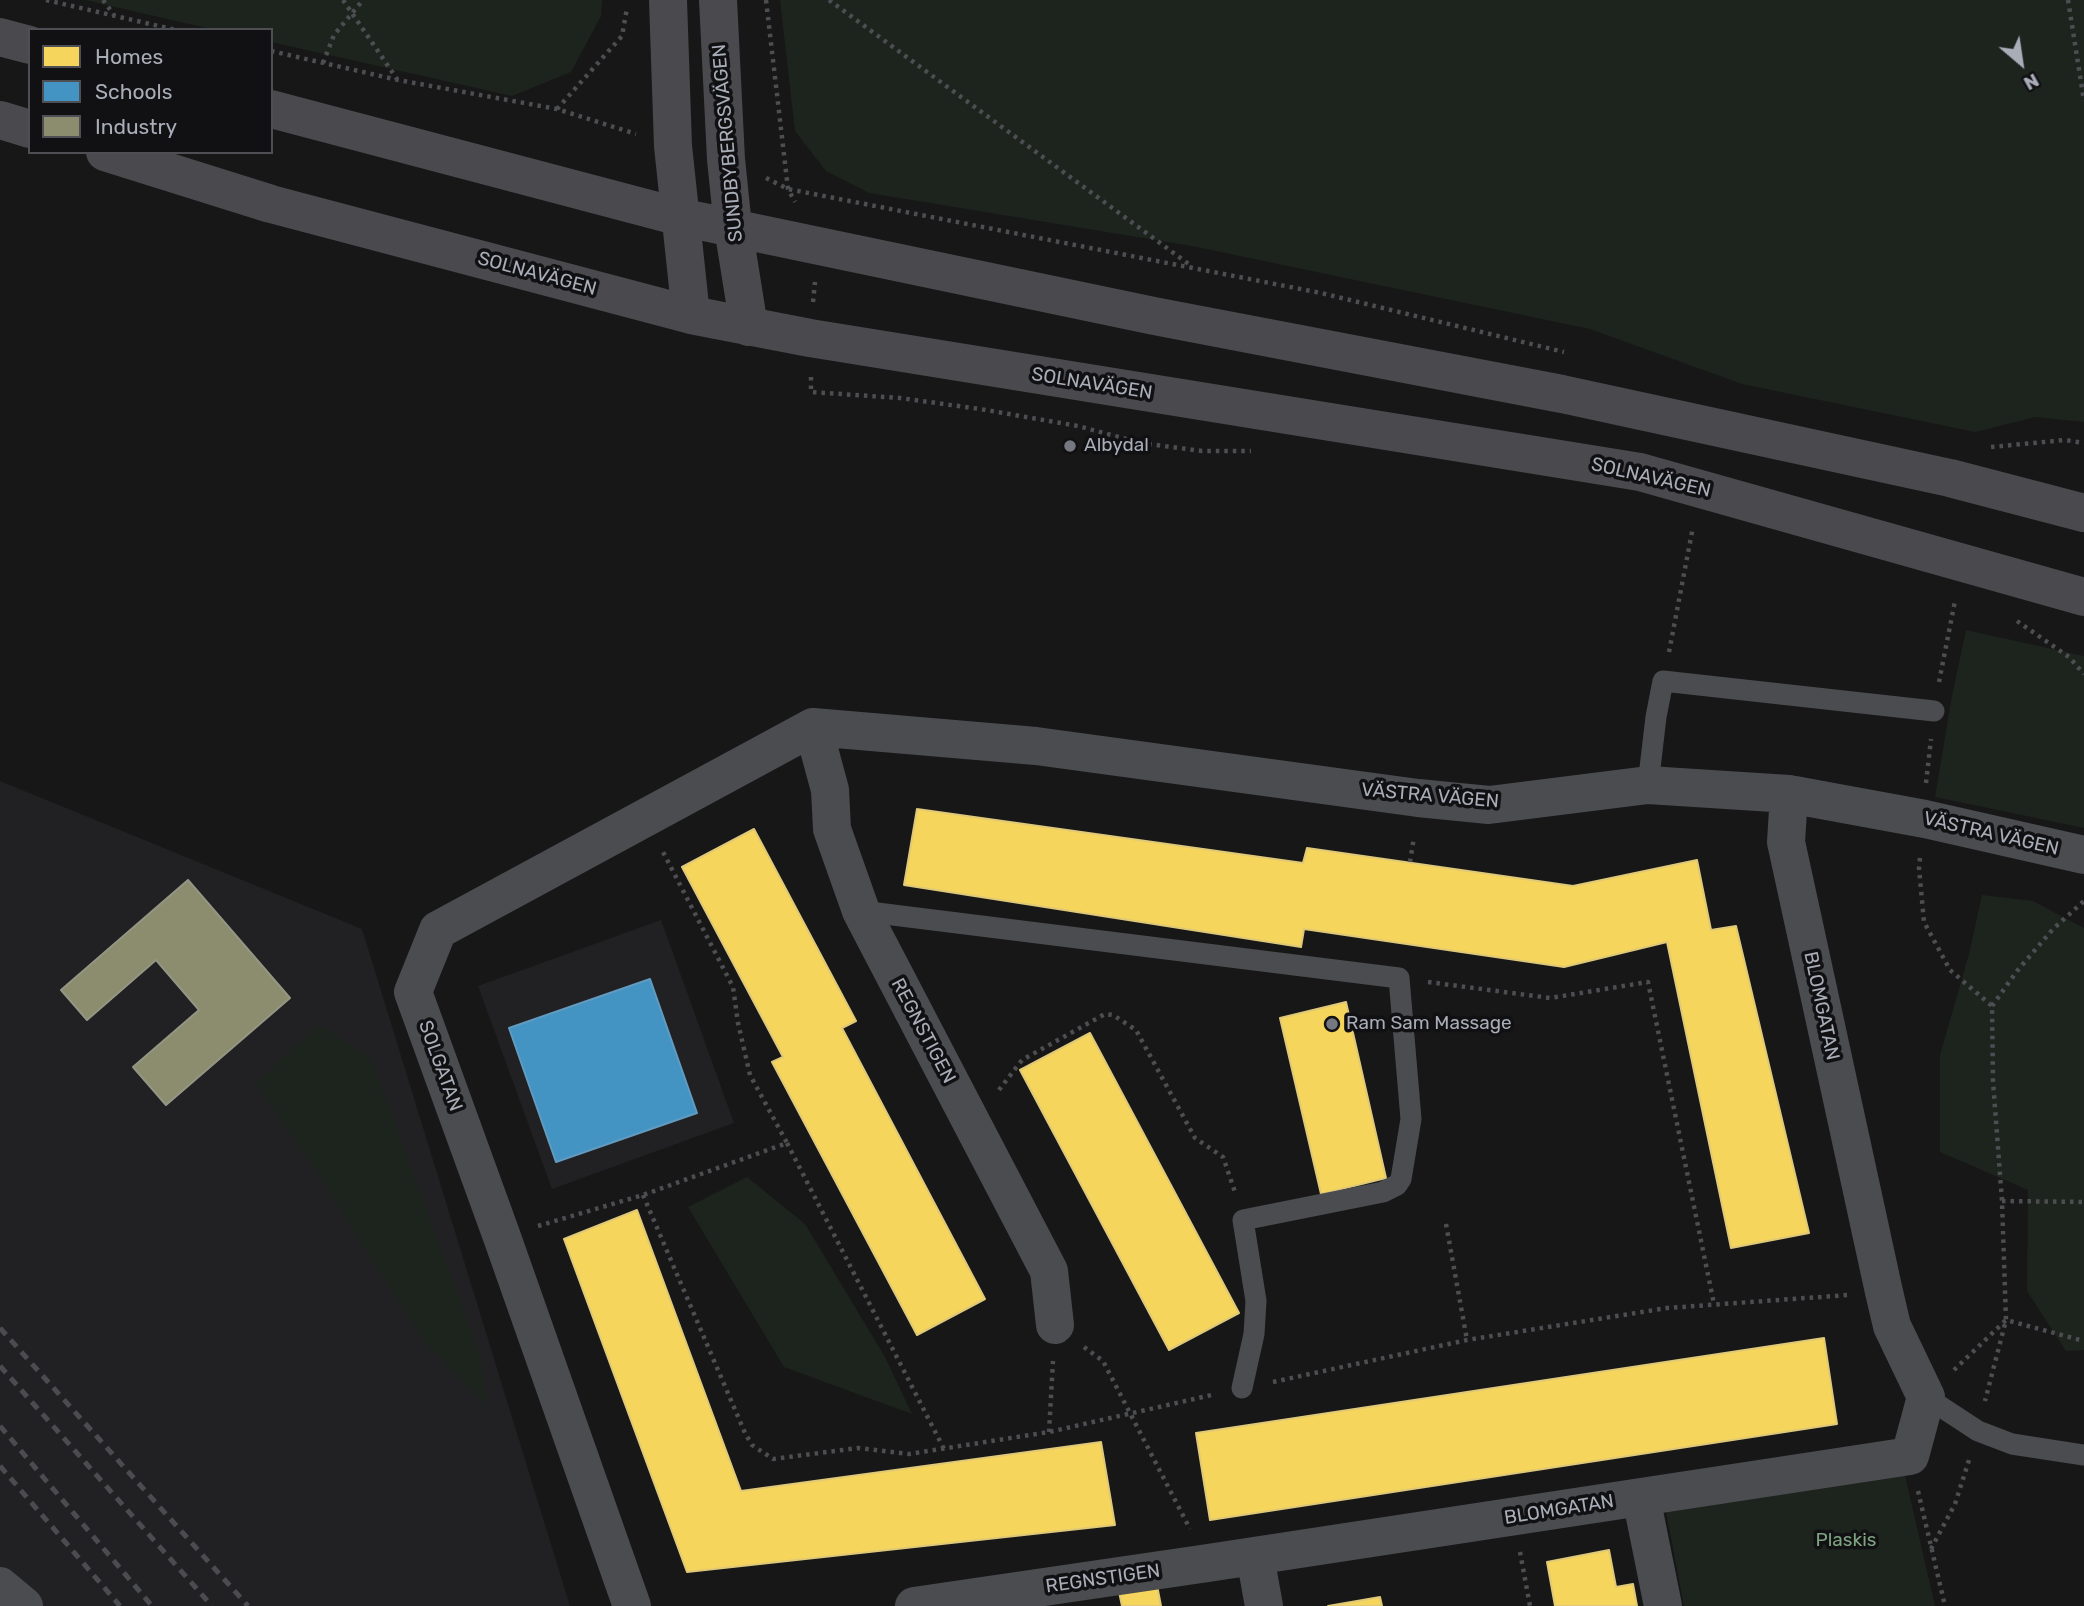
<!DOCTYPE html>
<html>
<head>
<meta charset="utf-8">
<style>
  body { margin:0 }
  #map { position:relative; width:2084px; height:1606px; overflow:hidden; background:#171717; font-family:Rubik,sans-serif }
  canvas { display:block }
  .legend { position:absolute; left:28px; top:28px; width:245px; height:126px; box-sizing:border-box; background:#111113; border:2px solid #4d4f55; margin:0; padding:9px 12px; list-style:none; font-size:21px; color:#a8adb8 }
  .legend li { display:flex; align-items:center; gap:14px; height:35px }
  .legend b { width:35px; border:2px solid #4d4f55 }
  .north { position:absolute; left:1986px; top:28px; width:70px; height:70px; -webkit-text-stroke:5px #111113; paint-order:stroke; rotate:151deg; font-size:19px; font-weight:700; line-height:28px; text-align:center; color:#a8adb8 }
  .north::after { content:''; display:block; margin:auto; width:24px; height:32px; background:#a8adb8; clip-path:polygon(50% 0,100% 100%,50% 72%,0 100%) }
</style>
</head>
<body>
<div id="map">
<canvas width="2084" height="1606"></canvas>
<ul class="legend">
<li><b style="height:19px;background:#f6d55c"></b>Homes</li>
<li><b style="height:19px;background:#4393c3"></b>Schools</li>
<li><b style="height:19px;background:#8c8c6e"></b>Industry</li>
</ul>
<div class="north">N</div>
</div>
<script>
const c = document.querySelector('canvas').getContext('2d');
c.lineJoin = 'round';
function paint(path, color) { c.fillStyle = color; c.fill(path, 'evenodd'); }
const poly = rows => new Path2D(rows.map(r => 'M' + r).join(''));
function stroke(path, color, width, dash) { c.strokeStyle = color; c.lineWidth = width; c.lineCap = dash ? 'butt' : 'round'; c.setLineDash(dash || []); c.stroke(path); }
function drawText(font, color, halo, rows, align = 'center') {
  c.font = font + ' Rubik,sans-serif'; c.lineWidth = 7; c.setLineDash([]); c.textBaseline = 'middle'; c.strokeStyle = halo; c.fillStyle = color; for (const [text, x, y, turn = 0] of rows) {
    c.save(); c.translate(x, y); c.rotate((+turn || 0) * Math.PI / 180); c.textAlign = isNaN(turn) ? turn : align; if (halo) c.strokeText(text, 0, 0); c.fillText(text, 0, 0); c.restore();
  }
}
paint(poly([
  [0,781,362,929,570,1606,0,1606],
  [661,920,734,1123,552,1189,478,986]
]), '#212123');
paint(poly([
  [85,0,602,0,601,16,571,72,512,96,271,42,271,30,215,30],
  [780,0,2084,0,2084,422,2035,417,1975,432,1742,384,1590,329,1192,246,869,193,826,171,795,131],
  [1966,630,2084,656,2084,828,1935,797,1952,696],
  [1982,895,2033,901,2084,928,2084,1350,2066,1351,2027,1291,2028,1190,1940,1152,1940,1055,1969,954],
  [319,1025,371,1058,481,1358,487,1407,423,1340,312,1165,255,1083],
  [747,1177,805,1224,885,1357,912,1414,784,1367,688,1207],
  [1903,1467,1935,1606,1684,1606,1664,1501]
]), '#1d241e');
const homes = poly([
  [917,809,1303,863,1307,848,1573,886,1697,860,1711,930,1736,926,1809,1233,1731,1248,1667,942,1564,967,1304,929,1301,947,904,885,917,809],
  [754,829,856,1021,842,1028,985,1299,917,1335,772,1062,783,1057,682,867,754,829],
  [1346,1002,1386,1178,1321,1194,1280,1018,1346,1002],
  [1090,1033,1239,1313,1169,1350,1020,1070,1090,1033],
  [637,1210,741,1491,1101,1442,1115,1525,687,1572,564,1239,637,1210],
  [1824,1338,1837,1424,1210,1520,1196,1433,1824,1338],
  [1609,1550,1616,1587,1633,1584,1637,1606,1555,1606,1547,1562,1609,1550],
  [1156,1580,1161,1606,1122,1606,1118,1587,1156,1580],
  [1380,1597,1382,1606,1328,1606,1380,1597]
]);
paint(homes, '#f6d55c');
stroke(homes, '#dfc978', 2);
const schools = poly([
  [650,979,697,1113,556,1162,509,1028,650,979]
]);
paint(schools, '#4393c3');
stroke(schools, '#619bc0', 2);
const industry = poly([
  [188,880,290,998,166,1105,133,1067,199,1010,156,960,87,1020,61,990,188,880]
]);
paint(industry, '#8c8c6e');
stroke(industry, '#949684', 2);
stroke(poly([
  [46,0,176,30],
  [103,0,114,15],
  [343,0,397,79],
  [766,0,788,189,795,202],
  [829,0,1190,265],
  [2068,0,2084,101],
  [271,51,398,80,557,109,636,134],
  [323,63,334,35,363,0],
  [557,109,622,36,627,8],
  [766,178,788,189,1321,293,1564,352],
  [813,302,815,282],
  [811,377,811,392,900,398,980,409,1078,426,1141,443,1202,451,1251,451],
  [1991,447,2065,440,2084,443],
  [2017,621,2069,657,2084,674],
  [1669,652,1693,527],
  [1939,682,1955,601],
  [1926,783,1931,739],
  [1920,858,1919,868,1924,922,1950,970,1992,1006,1993,1081,2002,1201,2006,1320,1985,1401],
  [1410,862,1414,837],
  [1428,982,1550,998,1648,982,1714,1304],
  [1992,1006,2017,971,2053,929,2084,901],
  [999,1090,1022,1060,1105,1014,1113,1015,1136,1030,1195,1138,1223,1157,1235,1192],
  [787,1143,944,1449],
  [643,1195,745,1433,752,1445,773,1459,858,1448,909,1454,1049,1432,1216,1394],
  [2002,1201,2084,1202],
  [1446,1224,1467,1340],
  [538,1226,643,1195,787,1143,750,1075,738,1023,733,987,663,852],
  [1084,1347,1103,1361,1190,1529],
  [1954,1370,2006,1320,2084,1341],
  [1273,1382,1467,1340,1667,1308,1848,1295],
  [1049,1432,1053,1361],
  [1918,1491,1945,1606],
  [1931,1549,1955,1504,1969,1460],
  [1520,1552,1530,1606]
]), '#4d4e52', 4.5, [3.5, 5]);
stroke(poly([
  [1648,785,1656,717,1663,681,1934,711],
  [861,911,1399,978,1411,1119,1401,1179,1397,1185,1383,1192,1243,1220,1256,1301,1254,1334,1242,1388],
  [1926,1397,1978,1431,2012,1444,2084,1455]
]), '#4b4c50', 21);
stroke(poly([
  [813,727,1036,746,1418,798,1489,805,1648,785,1789,794,1925,819,2084,855],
  [813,727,830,790,832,829,861,911,1049,1271,1055,1325],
  [1641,1497,1663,1606],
  [1255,1556,1264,1606],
  [0,1586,24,1606],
  [632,1606,502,1237,413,992,438,930,813,727],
  [914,1606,1208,1563,1910,1456,1926,1397,1892,1326,1884,1292,1786,842,1789,794]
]), '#4b4c50', 38);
stroke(poly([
  [668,0,673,146,691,315],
  [718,0,726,159,733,227,749,327],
  [0,37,30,45],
  [271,109,680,217,1154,316,1562,394,1950,478,2084,513],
  [0,120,30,129],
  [105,152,271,204,691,315,810,338,1640,472,2084,597]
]), '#4a4a4e', 38);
stroke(poly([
  [0,1328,248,1606],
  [0,1366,212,1606],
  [0,1426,152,1606],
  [0,1466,120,1606]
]), '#4b4c4f', 5, [9, 7]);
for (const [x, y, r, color] of [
  [1070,446,7,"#757880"],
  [1332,1024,7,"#757880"]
]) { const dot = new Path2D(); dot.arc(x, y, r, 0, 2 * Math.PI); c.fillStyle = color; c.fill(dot); stroke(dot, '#111113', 2.5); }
drawText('19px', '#a8adb8', '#111113', [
  ["SUNDBYBERGSVÄGEN",728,143,-95],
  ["SOLNAVÄGEN",537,274,15],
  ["SOLNAVÄGEN",1092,384,9],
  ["SOLNAVÄGEN",1651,478,13],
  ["VÄSTRA VÄGEN",1430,796,5],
  ["VÄSTRA VÄGEN",1991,834,13],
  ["BLOMGATAN",1821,1006,78],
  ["REGNSTIGEN",923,1031,62],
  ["SOLGATAN",440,1066,70],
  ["BLOMGATAN",1559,1510,-9],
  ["REGNSTIGEN",1103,1579,-8]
]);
drawText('19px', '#a8adb8', '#111113', [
  ["Albydal",1084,446],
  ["Ram Sam Massage",1346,1024]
], 'left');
drawText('19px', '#7fa381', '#111113', [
  ["Plaskis",1846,1541]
]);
</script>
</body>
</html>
